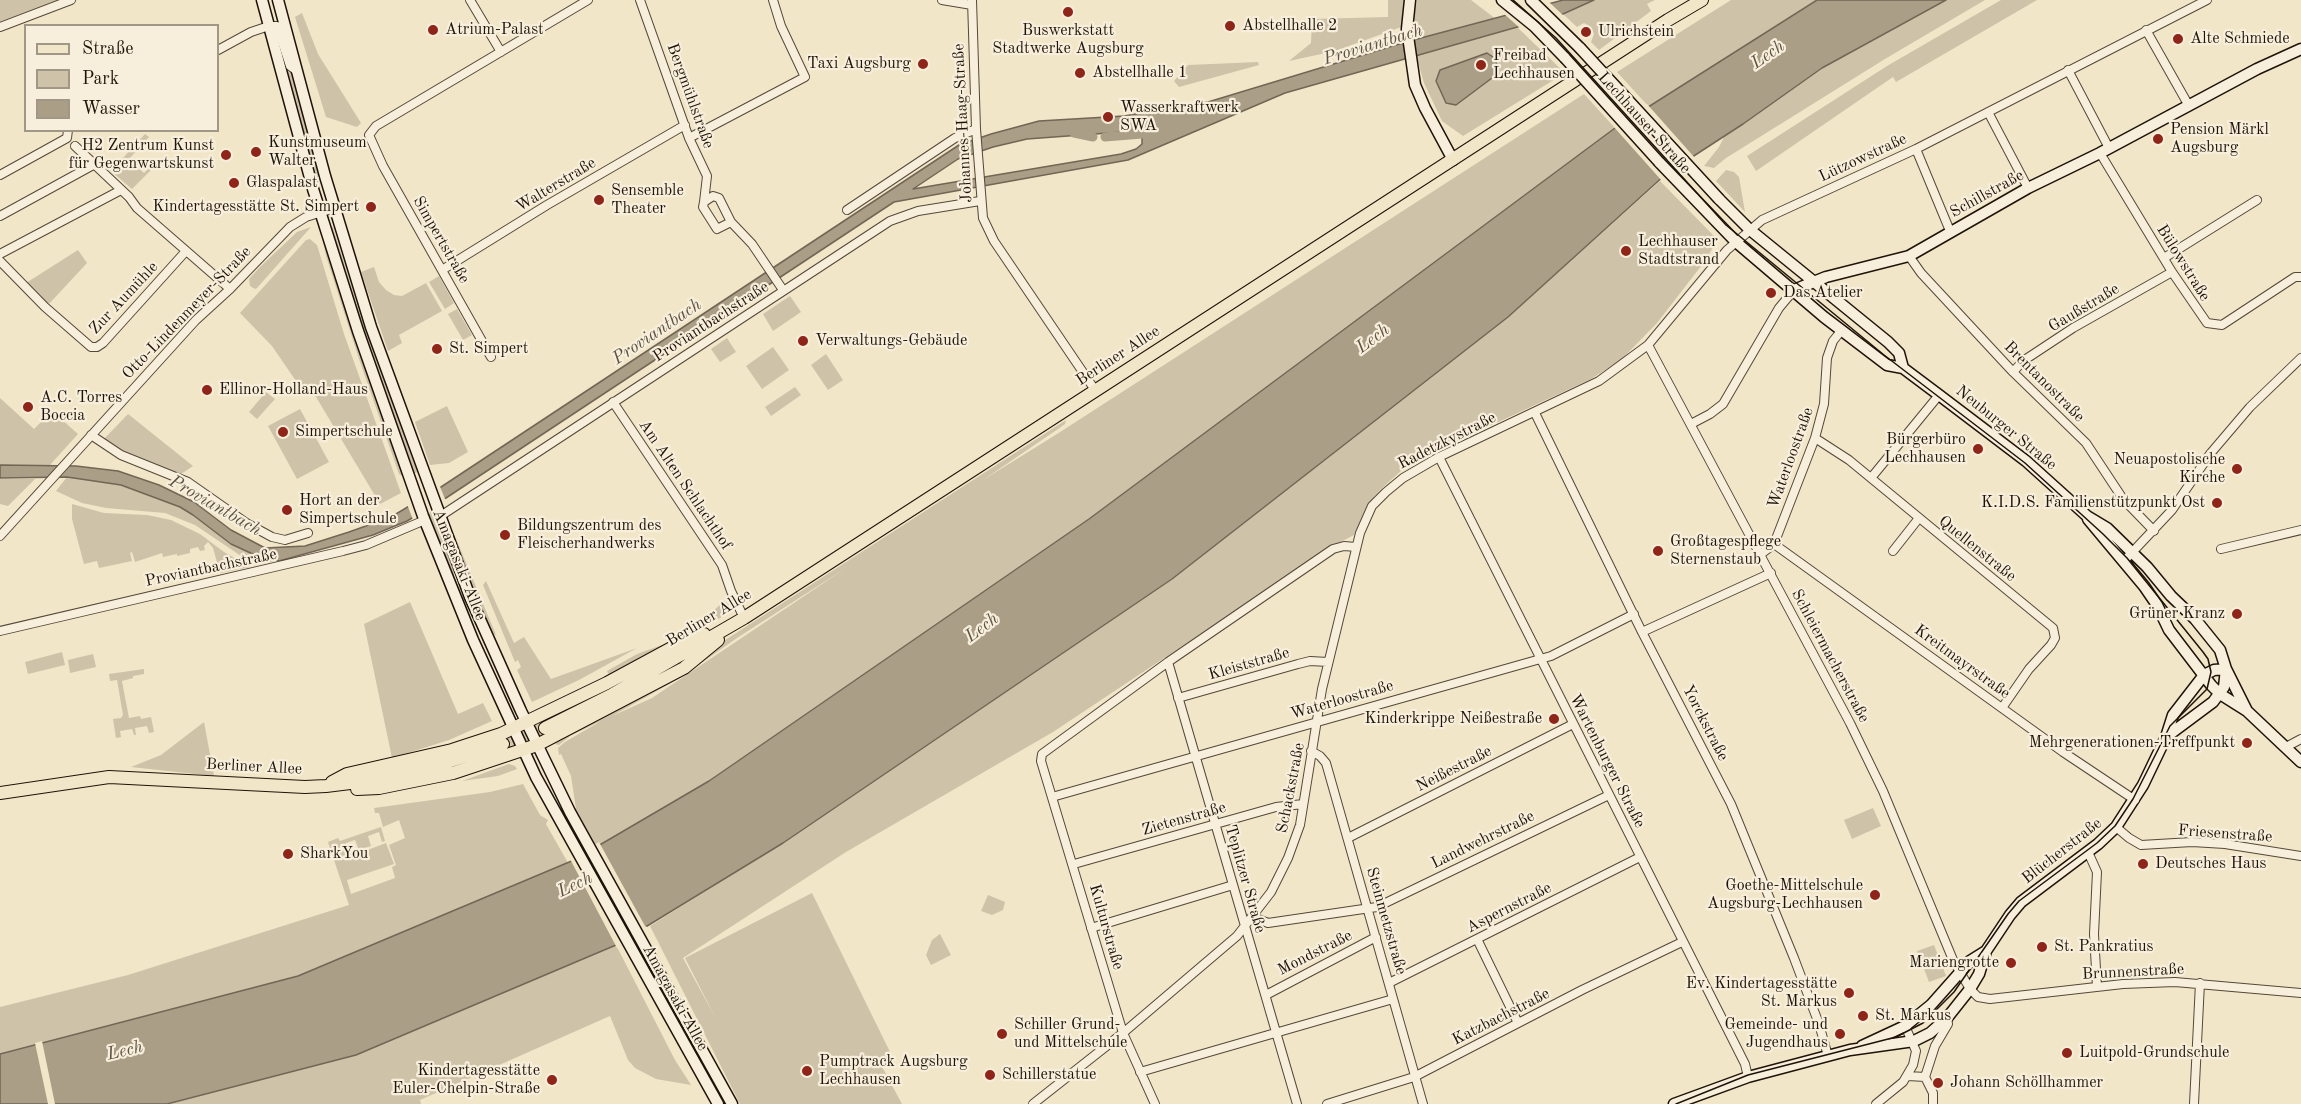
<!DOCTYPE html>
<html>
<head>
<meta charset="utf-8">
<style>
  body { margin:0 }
  #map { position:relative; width:2301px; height:1104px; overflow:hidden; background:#f2e6c8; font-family:"Old Standard TT",serif }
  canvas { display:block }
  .legend { position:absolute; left:24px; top:24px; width:195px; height:108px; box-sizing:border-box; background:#f7efdb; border:2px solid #a19787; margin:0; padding:8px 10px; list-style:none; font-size:18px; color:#1f1309 }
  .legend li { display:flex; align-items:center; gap:12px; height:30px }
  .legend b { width:30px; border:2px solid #a19787 }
</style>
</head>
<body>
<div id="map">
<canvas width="2301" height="1104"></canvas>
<ul class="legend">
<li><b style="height:8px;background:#f2e6c8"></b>Straße</li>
<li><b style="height:16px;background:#cec2a8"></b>Park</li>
<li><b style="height:16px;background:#aa9e87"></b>Wasser</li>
</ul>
</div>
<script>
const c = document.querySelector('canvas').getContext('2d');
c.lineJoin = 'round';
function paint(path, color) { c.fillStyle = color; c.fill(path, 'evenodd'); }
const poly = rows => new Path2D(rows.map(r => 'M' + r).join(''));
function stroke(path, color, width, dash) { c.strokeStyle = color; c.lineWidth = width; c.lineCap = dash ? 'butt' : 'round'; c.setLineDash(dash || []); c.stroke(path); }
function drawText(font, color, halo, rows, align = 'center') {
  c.font = font + ' "Old Standard TT",serif'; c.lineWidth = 4.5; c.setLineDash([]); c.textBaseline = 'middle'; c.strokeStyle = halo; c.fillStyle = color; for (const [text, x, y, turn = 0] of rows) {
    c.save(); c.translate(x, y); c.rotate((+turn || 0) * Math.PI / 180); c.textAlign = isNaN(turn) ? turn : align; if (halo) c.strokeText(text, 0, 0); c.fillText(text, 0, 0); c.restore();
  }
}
paint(poly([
  [0,0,58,0,0,22],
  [1388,0,1405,0,1404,26,1335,51,1289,61,1311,43,1312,19,1388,17],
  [1417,0,1471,0,1509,29,1517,27,1565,73,1463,136,1442,121,1424,83,1416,55,1418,54,1414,18],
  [1594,0,1655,0,1647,4,1651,11,1599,50,1591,42,1594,34,1591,27,1584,23,1577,27,1563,14],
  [1731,0,1817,0,1649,107,1617,72],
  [1946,0,1985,0,1885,59,1726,158,1714,168,1704,166,1719,147,1724,137,1822,68],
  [2001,0,2037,0,1896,82,1893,77,1756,171,1747,156,1887,66],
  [302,13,318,54,361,123,357,127,326,117,295,17],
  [274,30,292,73,319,167,321,173,317,177],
  [1258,62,1259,65,1179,87,1174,81,1188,65],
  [1584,94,1615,128,1089,519,709,781,597,847,576,809,571,776,561,754,559,755,558,748,565,742,601,721,570,736,559,745,555,744,561,738,716,646,1066,420,1065,424,1058,429,983,480,1057,434],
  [846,568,652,698,612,716,680,678,737,638],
  [145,134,149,137,129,159,144,173,151,166,153,168,132,189,111,171],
  [1726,170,1734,172,1739,177,1745,212,1716,181],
  [1660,181,1714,236,1715,244,1705,261,1657,323,1622,359,1591,379,1438,450,1402,470,1380,490,1368,504,1354,535,1331,547,1053,732,846,852,683,958,716,1019,685,958,812,893,891,1054,879,1061,902,1104,740,1104,650,926,783,843,1172,579,1508,317],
  [311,227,257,288,255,289,250,286,249,279,260,267,297,232],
  [333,227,361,317,418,472,412,474,360,324,330,228],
  [310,239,317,245,344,334,401,493,380,504,316,397,298,384,272,346,240,313,306,240],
  [323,241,325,241,351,324,404,477,399,474,359,359,326,256],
  [78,250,87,263,48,305,26,283],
  [374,267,379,282,386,290,394,295,402,296,426,283,442,311,399,335,402,343,388,351,361,272],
  [439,276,454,303,445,309,429,282],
  [790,296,801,312,773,331,763,314],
  [457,309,472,335,463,340,448,314],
  [727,338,736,352,720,362,711,349],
  [773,347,789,370,762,389,746,366],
  [826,354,843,380,828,390,811,365],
  [795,387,801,395,771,416,765,407],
  [266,392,275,399,257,419,249,412],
  [0,398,34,429,52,411,78,434,50,465,0,465],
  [447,406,468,452,449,463,430,465,415,422],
  [300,409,329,462,297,479,268,426],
  [128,414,193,466,178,476,130,456,103,440],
  [67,477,121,485,180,507,193,515,231,544,257,556,279,561,253,564,195,525,165,513,106,508,82,503,56,491],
  [0,479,35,479,8,506,0,504],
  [72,504,104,513,147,515,171,520,200,534,224,552,250,567,220,573,213,548,208,542,204,546,205,550,200,551,198,547,190,549,190,553,177,556,177,554,163,557,162,553,135,562,132,552,130,553,132,561,99,568,97,561,84,564,72,519],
  [432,511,454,567,454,580,428,514],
  [450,531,453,532,457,541,496,635,491,633],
  [486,581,514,643,524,637,551,679,637,648,579,680,532,702,517,670,521,667,518,660,515,662,483,585],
  [724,601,732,606,730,612,710,624,687,631,687,629,708,616],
  [410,602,458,714,483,703,492,721,449,740,392,758,364,624],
  [662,645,663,647,609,676,607,671,637,654],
  [62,652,65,665,28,674,25,662],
  [93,654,96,667,70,673,68,660],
  [144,669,144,674,133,676,133,678,122,681,129,718,140,716,141,719,151,717,154,732,149,733,147,726,135,728,136,735,134,735,132,729,120,731,121,737,116,738,113,719,121,718,123,715,117,680,110,681,109,674],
  [204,722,214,776,131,767,161,755],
  [509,764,515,766,517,769,498,776,462,781],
  [523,784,540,815,548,820,546,824,568,863,298,976,0,1054,0,1007,128,975,349,905,328,842,338,838,340,841,381,827,385,841,382,842,379,832,368,836,371,846,359,850,355,840,346,843,349,857,386,843,394,864,347,880,351,894,395,878,392,867,396,865,389,845,405,838,399,820,383,827,379,813,375,813,374,808,490,792],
  [1873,808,1881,826,1852,839,1844,820],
  [988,895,1005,902,1003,910,992,915,981,911],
  [940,934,951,955,931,965,926,955,932,940],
  [616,945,675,1060,691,1085,656,1079,635,1068,628,1060,610,1016,420,1100,421,1104,167,1104,356,1055],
  [1934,945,1946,976,1929,982,1917,951],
  [650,966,715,1082,711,1081,647,968]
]), '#cec2a8');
const water = poly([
  [1563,0,1594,0,1563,14,1285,93,1128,160,894,202,446,498,407,521,373,535,279,561,257,556,231,544,193,515,180,507,121,485,67,477,0,478,0,465,76,466,118,471,159,485,194,502,231,530,265,548,305,546,349,532,391,517,441,487,959,145,991,134,1039,121,1124,116,1208,102,1406,42,1563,0],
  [1136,131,1142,134,1142,144,1136,149,1121,154,913,189,958,159,993,147,1027,139,1136,131],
  [1817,0,1946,0,1822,68,1743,124,1666,174,1508,317,1172,579,783,843,616,945,356,1055,167,1104,0,1104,0,1054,298,976,574,860,709,781,1089,519,1615,128,1817,0],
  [1487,53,1493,57,1499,68,1496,75,1456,105,1446,103,1436,81,1440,70,1487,53]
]);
paint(water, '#aa9e87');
stroke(water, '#726655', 1.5);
paint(poly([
  [1549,2,1565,17,1521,29,1503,13],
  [1647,104,1695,158,1662,181,1613,126],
  [439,484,445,499,449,500,413,520,407,504],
  [599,842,645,926,649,928,617,948,570,859],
  [42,1041,55,1104,48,1104,35,1043]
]), '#f2e6c8');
stroke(poly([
  [1074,133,1093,137],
  [1105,137,1142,134,1151,127]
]), '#aa9e87', 9);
stroke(poly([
  [503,744,545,728]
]), '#d2c6ab', 12, [12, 6]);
const street = poly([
  [470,0,501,52],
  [640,0,689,138,707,176,704,202],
  [942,0,972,5],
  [972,0,976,129,983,218,994,241,1095,390],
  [0,27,71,0],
  [2146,30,2189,106],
  [218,50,251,32,269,26,277,26,290,66,297,71],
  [2068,70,2109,148],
  [1988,112,2028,188],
  [689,138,805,77,781,26,773,0],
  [75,146,129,197,137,208,230,289],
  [1916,149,1950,231],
  [2100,153,2172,272,2207,323,2222,325,2295,277,2301,277],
  [0,175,67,138,68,130],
  [847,210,955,138,976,129],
  [0,216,95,164],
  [731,222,717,229,703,207,704,202,713,196,719,198,731,222,752,244,783,290],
  [0,254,121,190],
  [1909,256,1921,273,2013,372,2086,443,2123,499,2154,531],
  [2164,258,2257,200],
  [0,261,45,307,91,347,97,347,103,343,186,251],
  [442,270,547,205,685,125],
  [1648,345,1850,723,1883,791,1953,960,1970,989,1978,997,1990,999,2123,984,2175,982,2301,993],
  [491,357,383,166,369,135,376,126,588,0],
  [2013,372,2023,361,2073,328,2172,272],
  [613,402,722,565,731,591,744,618],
  [1535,413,1642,632,1731,804,1794,958,1819,1024,1828,1056],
  [1691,424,1710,414,1723,404,1779,308,1794,290],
  [91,435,121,455,188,482,248,524,272,537,285,540,308,533],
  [1815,438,1849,460,2053,628,2055,638,2051,645,2029,669,2002,708],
  [1439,457,1745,1064,1748,1077],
  [1871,478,1939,395],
  [439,517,890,221,918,211,980,201],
  [0,536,196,320,230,289,290,227,306,217,335,208],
  [1774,544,2063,752,2135,800],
  [2221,549,2301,530],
  [1893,551,1919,518],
  [1761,554,1774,544,1815,438,1824,404,1827,358,1833,341,1841,331],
  [2124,561,2172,510,2210,454,2250,407,2301,358],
  [0,631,343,551,366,545,425,520],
  [1642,632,1771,573],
  [1168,662,1297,1104],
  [1178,698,1298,664,1310,661,1328,662],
  [2286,747,2301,739],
  [1311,751,1320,756,1326,763,1423,1104],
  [1052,797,1551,656,1634,614],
  [2116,827,2129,838,2141,845,2192,842,2225,844,2301,856],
  [1348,838,1573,724],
  [2088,852,2097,872,2094,934,2097,987],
  [1074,864,1276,807,1303,804],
  [1253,917,1268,923,1377,907,1609,795],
  [1091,928,1233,885],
  [1477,939,1518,1023],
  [1389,983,1640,857],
  [1266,995,1376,937],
  [1140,1072,1393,999],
  [1908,1076,1925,1077,1933,1093,1933,1104],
  [1925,1077,1935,1046,1948,1024,1947,1018],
  [1033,1104,1123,1033,1237,936,1271,892,1288,858,1300,825,1322,689,1360,533,1372,506,1386,492,1403,478,1439,457,1599,381,1648,345,1727,250,1762,220,1916,149,2207,0],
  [1155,1104,1123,1033,1041,761,1042,754,1168,662,1333,549,1344,546,1356,547],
  [1327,1104,1414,1077,1582,990,1682,942],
  [1876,1104,1903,1082,1913,1065,1916,1051,1905,1026],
  [2194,1104,2200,983]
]);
const secondary = poly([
  [262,0,313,189,358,331,423,516,473,640,536,777,718,1104],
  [278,0,325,176,371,327,470,597,521,711,570,812,732,1104],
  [1410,0,1407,29,1415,85,1425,108,1453,160],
  [1502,0,1534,26,1565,58],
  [1531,0,1580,48],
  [1659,162,1736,242,1824,317,1887,365,1903,368,1939,395,2026,461,2087,516,2107,528,2147,567,2171,596,2195,619,2220,650,2226,669,2247,711],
  [1719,199,1749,229,1888,342,1899,353,1903,368],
  [1794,290,1826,277,1909,256,2028,188,2100,153,2257,69,2301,49],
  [2088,519,2144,586,2157,605,2169,630,2211,685,2220,694,2247,711,2301,762],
  [2166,737,2213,702,2224,687,2226,669],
  [1862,1046,1905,1026,1931,1005,1970,961,1986,951],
  [1674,1104,1748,1077,1850,1050,1914,1041,1930,1033,1947,1018,1970,989,1979,974,1986,951,2010,915,2021,902,2098,844,2116,827,2143,785,2166,737,2173,715,2204,675,2214,670,2226,669]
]);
const primary = poly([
  [545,728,613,694,744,618,1668,20,1702,0],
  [332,782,347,774,452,750,501,734,607,683,679,644,704,634],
  [357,789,379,788,453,773,537,745,684,668,718,640],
  [0,793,109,777,305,787,326,786,366,781,444,763,503,744]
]);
stroke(street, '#544839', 10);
stroke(secondary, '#1f1309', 13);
stroke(primary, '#1f1309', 14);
stroke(street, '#f7efdb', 8);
stroke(secondary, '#f7efdb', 10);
stroke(primary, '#f2e6c8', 12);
stroke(poly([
  [1513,0,1556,38,1726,225,1884,355,2025,463,2103,534,2127,558,2203,652,2208,659,2211,672,2207,689,2170,726,2133,799,2115,826,2097,843,2019,901,2008,914,1954,992,1923,1023,1896,1037,1748,1075,1676,1104]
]), '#1f1309', 1.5);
const secondaryBridge = poly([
  [1580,48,1719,199],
  [1565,58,1659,162]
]);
stroke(secondaryBridge, '#1f1309', 13, []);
stroke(secondaryBridge, '#f7efdb', 10);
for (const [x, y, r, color] of [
  [1068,12,6,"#8f2418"],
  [1230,26,6,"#8f2418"],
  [433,30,6,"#8f2418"],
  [1586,32,6,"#8f2418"],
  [2178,39,6,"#8f2418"],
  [923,64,6,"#8f2418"],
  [1481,65,6,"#8f2418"],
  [1080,73,6,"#8f2418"],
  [1108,117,6,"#8f2418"],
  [2158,139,6,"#8f2418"],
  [256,152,6,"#8f2418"],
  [226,155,6,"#8f2418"],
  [234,183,6,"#8f2418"],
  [599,200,6,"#8f2418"],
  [371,207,6,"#8f2418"],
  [1626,251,6,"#8f2418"],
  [1771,293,6,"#8f2418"],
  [803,341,6,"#8f2418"],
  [437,349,6,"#8f2418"],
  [207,390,6,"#8f2418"],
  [28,407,6,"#8f2418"],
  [283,432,6,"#8f2418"],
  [1978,449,6,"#8f2418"],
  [2237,469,6,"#8f2418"],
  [2217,503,6,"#8f2418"],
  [287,510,6,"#8f2418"],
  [505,535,6,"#8f2418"],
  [1658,551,6,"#8f2418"],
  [2237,614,6,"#8f2418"],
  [1554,719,6,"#8f2418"],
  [2247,743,6,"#8f2418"],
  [288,854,6,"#8f2418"],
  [2143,864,6,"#8f2418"],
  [1875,895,6,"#8f2418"],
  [2042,947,6,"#8f2418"],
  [2011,963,6,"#8f2418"],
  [1849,993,6,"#8f2418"],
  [1863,1016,6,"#8f2418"],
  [1002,1034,6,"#8f2418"],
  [1840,1034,6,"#8f2418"],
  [2067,1053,6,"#8f2418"],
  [807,1071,6,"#8f2418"],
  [990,1075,6,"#8f2418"],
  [552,1080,6,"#8f2418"],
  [1938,1083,6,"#8f2418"]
]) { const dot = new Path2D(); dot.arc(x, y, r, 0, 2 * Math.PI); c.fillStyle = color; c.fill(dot); stroke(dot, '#f7efdb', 2); }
drawText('16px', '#1f1309', '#f7efdb', [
  ["Abstellhalle 2",1242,26],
  ["Atrium-Palast",445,30],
  ["Buswerkstatt",1068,31,"center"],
  ["Stadtwerke Augsburg",1068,49,"center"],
  ["Ulrichstein",1598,32],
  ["Alte Schmiede",2190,39],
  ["Freibad",1493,56],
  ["Lechhausen",1493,74],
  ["Taxi Augsburg",911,64,"right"],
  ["Abstellhalle 1",1092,73],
  ["Wasserkraftwerk",1120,108],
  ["SWA",1120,126],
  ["Pension Märkl",2170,130],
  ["Augsburg",2170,148],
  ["Kunstmuseum",268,143],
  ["Walter",268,161],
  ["H2 Zentrum Kunst",214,146,"right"],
  ["für Gegenwartskunst",214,164,"right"],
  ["Glaspalast",246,183],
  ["Sensemble",611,191],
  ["Theater",611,209],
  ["Kindertagesstätte St. Simpert",359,207,"right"],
  ["Lechhauser",1638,242],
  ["Stadtstrand",1638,260],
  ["Das Atelier",1783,293],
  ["Verwaltungs-Gebäude",815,341],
  ["St. Simpert",449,349],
  ["Ellinor-Holland-Haus",219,390],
  ["A.C. Torres",40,398],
  ["Boccia",40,416],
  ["Simpertschule",295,432],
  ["Bürgerbüro",1966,440,"right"],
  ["Lechhausen",1966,458,"right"],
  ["Neuapostolische",2225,460,"right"],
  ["Kirche",2225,478,"right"],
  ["Hort an der",299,501],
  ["Simpertschule",299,519],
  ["K.I.D.S. Familienstützpunkt Ost",2205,503,"right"],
  ["Bildungszentrum des",517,526],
  ["Fleischerhandwerks",517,544],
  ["Großtagespflege",1670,542],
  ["Sternenstaub",1670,560],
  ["Grüner Kranz",2225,614,"right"],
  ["Kinderkrippe Neißestraße",1542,719,"right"],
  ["Mehrgenerationen-Treffpunkt",2235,743,"right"],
  ["SharkYou",300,854],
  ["Deutsches Haus",2155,864],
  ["Goethe-Mittelschule",1863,886,"right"],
  ["Augsburg-Lechhausen",1863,904,"right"],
  ["St. Pankratius",2054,947],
  ["Mariengrotte",1999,963,"right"],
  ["Ev. Kindertagesstätte",1837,984,"right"],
  ["St. Markus",1837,1002,"right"],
  ["St. Markus",1875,1016],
  ["Schiller Grund-",1014,1025],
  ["und Mittelschule",1014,1043],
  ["Gemeinde- und",1828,1025,"right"],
  ["Jugendhaus",1828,1043,"right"],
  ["Luitpold-Grundschule",2079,1053],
  ["Pumptrack Augsburg",819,1062],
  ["Lechhausen",819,1080],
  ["Kindertagesstätte",540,1071,"right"],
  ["Euler-Chelpin-Straße",540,1089,"right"],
  ["Schillerstatue",1002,1075],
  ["Johann Schöllhammer",1950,1083]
], 'left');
drawText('16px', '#1f1309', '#f7efdb', [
  ["Bergmühlstraße",690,96,70],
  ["Johannes-Haag-Straße",963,123,-93],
  ["Lechhauser Straße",1644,123,48],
  ["Lützowstraße",1863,158,-25],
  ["Walterstraße",556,185,-31],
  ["Schillstraße",1987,194,-29],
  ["Simpertstraße",441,240,60],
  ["Bülowstraße",2183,263,58],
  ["Zur Aumühle",124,298,-47],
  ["Gaußstraße",2084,308,-31],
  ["Otto-Lindenmeyer-Straße",187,313,-46],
  ["Proviantbachstraße",711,322,-33],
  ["Berliner Allee",1118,356,-33],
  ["Brentanostraße",2044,382,45],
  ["Neuburger Straße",2006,428,39],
  ["Radetzkystraße",1447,441,-27],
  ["Waterloostraße",1791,458,-70],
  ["Am Alten Schlachthof",685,485,56],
  ["Quellenstraße",1977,549,39],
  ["Amagasaki-Allee",459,565,68],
  ["Proviantbachstraße",211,568,-12],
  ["Berliner Allee",709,618,-31],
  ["Schleiermacherstraße",1830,656,62],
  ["Kreitmayrstraße",1962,662,36],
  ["Kleiststraße",1249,664,-16],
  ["Waterloostraße",1342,700,-16],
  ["Yorckstraße",1705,723,63],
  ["Wartenburger Straße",1607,761,63],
  ["Berliner Allee",254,767,3],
  ["Neißestraße",1454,769,-27],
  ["Schackstraße",1291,788,-79],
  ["Zietenstraße",1184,819,-16],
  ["Friesenstraße",2225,834,4],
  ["Landwehrstraße",1483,840,-26],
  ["Blücherstraße",2062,851,-38],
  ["Teplitzer Straße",1245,879,74],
  ["Aspernstraße",1509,908,-27],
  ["Steinmetzstraße",1386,921,74],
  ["Kulturstraße",1106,927,74],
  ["Mondstraße",1315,953,-27],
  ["Brunnenstraße",2133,972,-3],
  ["Amagasaki-Allee",675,998,61],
  ["Katzbachstraße",1501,1017,-27]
]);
drawText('italic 18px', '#5e5242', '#f7efdb', [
  ["Proviantbach",1373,45,-17],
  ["Lech",1768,55,-35],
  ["Proviantbach",657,332,-34],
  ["Lech",1373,339,-37],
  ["Proviantbach",215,506,30],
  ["Lech",982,628,-37],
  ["Lech",575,885,-26],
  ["Lech",125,1051,-13]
]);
</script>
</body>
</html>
